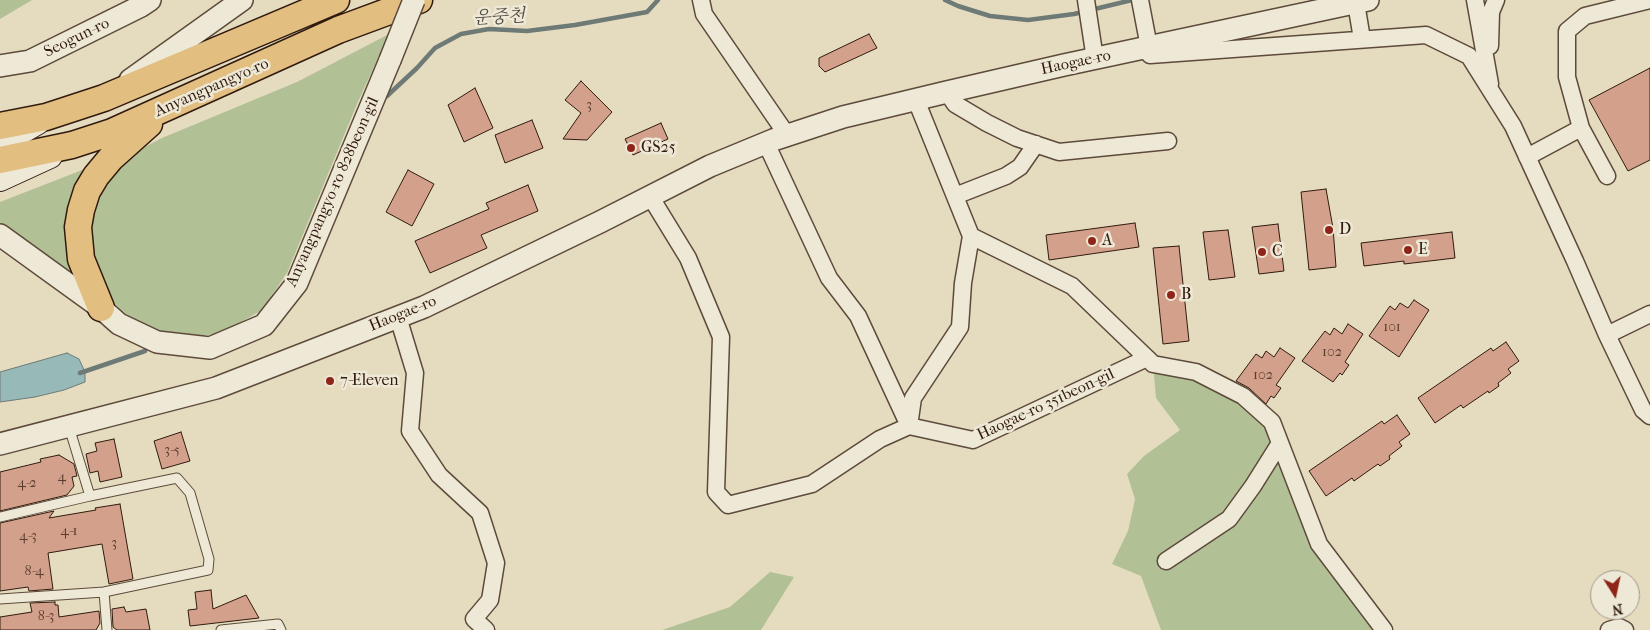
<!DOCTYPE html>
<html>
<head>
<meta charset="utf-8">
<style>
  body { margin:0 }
  #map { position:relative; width:1650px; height:630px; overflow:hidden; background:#e5dcc0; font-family:"IM FELL French Canon",serif }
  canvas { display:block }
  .north { position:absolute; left:1590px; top:570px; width:50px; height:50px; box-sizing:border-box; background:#eee8d6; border:1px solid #a29686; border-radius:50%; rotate:170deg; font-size:14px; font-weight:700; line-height:20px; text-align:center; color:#301a0e }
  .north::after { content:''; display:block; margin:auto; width:18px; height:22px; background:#8f2418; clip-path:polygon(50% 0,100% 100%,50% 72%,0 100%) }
</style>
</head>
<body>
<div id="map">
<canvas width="1650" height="630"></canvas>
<div class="north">N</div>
</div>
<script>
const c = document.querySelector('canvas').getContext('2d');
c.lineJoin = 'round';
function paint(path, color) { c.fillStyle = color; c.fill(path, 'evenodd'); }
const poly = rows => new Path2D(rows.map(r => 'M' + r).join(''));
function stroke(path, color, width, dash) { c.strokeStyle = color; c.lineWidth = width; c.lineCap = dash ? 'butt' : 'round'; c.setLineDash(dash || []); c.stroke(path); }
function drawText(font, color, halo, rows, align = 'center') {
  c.font = font + ' "IM FELL French Canon","Noto Serif KR",serif'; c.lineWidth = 5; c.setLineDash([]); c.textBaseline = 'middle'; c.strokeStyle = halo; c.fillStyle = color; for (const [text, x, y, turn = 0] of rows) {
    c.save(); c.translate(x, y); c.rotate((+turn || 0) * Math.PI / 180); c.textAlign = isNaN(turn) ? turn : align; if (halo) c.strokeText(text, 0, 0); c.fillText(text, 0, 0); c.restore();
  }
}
paint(poly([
  [0,0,32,0,0,19],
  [389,34,357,104,287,273,262,310,222,333,193,337,162,332,131,318,114,303,99,283,87,231,92,202,109,176,133,153,162,138,297,82],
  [95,165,87,286,0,226,0,202],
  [1153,364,1196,372,1272,422,1319,544,1381,630,1161,630,1141,576,1112,564,1128,531,1135,499,1127,474,1144,456,1180,430,1156,398],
  [770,572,794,577,761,630,662,630,730,607]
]), '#b2c195');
const water = poly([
  [67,353,79,359,85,372,85,382,64,390,35,397,0,402,0,372,67,353]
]);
paint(water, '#97bab9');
stroke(water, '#6e7a75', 1);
stroke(poly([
  [945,0,958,6,990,16,1028,20,1074,14,1132,0],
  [387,96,417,68,435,48,461,34,489,29,527,31,575,25,647,12,658,0],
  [80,373,145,351]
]), '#6e7a75', 4.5);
const building = poly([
  [869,34,877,48,825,72,819,66,819,58,869,34],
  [1650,68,1650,160,1628,171,1589,100,1650,68],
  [581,81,612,112,587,140,563,139,581,113,565,100,581,81],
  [475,88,493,128,464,142,448,105,475,88],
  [532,120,543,148,505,163,495,135,532,120],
  [661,123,668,139,633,155,625,139,661,123],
  [408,170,434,184,412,226,386,212,408,170],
  [528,185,538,211,481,235,487,248,430,273,415,241,489,209,486,203,528,185],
  [1326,189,1333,228,1336,267,1309,270,1301,192,1326,189],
  [1135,223,1139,247,1049,260,1046,235,1135,223],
  [1278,224,1284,271,1259,274,1252,227,1278,224],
  [1228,230,1235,277,1209,280,1203,232,1228,230],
  [1452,232,1455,258,1404,264,1404,261,1364,266,1361,243,1452,232],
  [1179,246,1189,341,1163,344,1153,248,1179,246],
  [1414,300,1429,310,1399,357,1369,336,1390,306,1395,310,1400,303,1408,308,1414,300],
  [1348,324,1363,334,1345,362,1349,365,1342,375,1340,373,1333,382,1302,361,1325,331,1330,335,1334,328,1342,334,1348,324],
  [1506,342,1519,361,1508,369,1511,373,1498,383,1499,386,1489,393,1488,391,1463,408,1461,405,1435,423,1418,398,1491,348,1493,351,1506,342],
  [1280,348,1295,358,1276,385,1281,388,1274,398,1271,396,1266,404,1249,388,1236,381,1256,354,1262,358,1266,351,1274,357,1280,348],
  [1397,415,1410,434,1399,442,1402,446,1389,456,1390,459,1380,466,1378,464,1354,481,1352,478,1326,496,1309,471,1382,421,1384,424,1397,415],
  [181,432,190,461,162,469,154,441,181,432],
  [114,439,122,477,100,482,98,471,90,473,86,454,97,451,95,443,114,439],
  [59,455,74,464,77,476,72,477,74,486,67,495,0,511,0,472,41,462,40,459,59,455],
  [120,504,133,579,109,584,102,544,48,553,53,589,29,591,28,587,0,591,0,523,54,511,49,518,96,510,95,508,120,504],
  [211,590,213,609,246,595,259,618,190,626,188,610,197,609,195,592,211,590],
  [55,602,55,605,58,605,59,617,99,611,100,623,96,630,0,630,0,617,32,612,30,603,55,602],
  [124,607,126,612,146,609,150,630,117,630,113,627,112,609,124,607]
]);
paint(building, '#d3a08b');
stroke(building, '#301a0e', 1);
const service = poly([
  [69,427,90,496],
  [0,517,90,496,177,478,190,493,209,559,208,570,104,592,107,630],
  [0,599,104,592],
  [221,630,278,624,281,630]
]);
const minor = poly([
  [701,0,704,14,787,135],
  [1086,0,1095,59,1105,58],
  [1140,0,1149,47],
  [1475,0,1490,84],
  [1356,3,1362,39],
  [1490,46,1491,12,1496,0],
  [1150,55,1426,35,1469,56,1513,126,1575,261,1607,335,1643,410,1650,416],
  [947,92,955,104,987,123,1017,138,1059,152,1168,141],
  [1581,128,1607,176],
  [766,143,829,278,858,316,909,426],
  [1527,157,1581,128,1567,77,1567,31,1585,16,1650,0],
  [650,196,688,258,721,337,716,492,728,505,812,484,880,439,909,426],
  [955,196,1006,176,1020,167,1036,144],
  [398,317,415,373,410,431,439,475,480,513,496,563,490,600,474,619,486,630],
  [1607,335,1650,314],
  [1147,358,1153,364,1196,372,1243,396,1272,422,1319,544,1384,630],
  [909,426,973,440,1147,358,1072,286,971,236,916,100],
  [909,426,913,398,960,327,963,283,971,236],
  [1166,561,1229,519,1253,486,1280,443],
  [1609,630,1619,627,1625,630]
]);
const tertiary = poly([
  [0,66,30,61,141,6,150,0],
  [130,80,242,0],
  [0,235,101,308,119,324,157,342,210,348,264,325,297,283,390,60],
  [0,444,216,388,424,307,600,222,710,166,773,140,843,117,947,92,1064,65,1368,0]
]);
const secondary = poly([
  [0,144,38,122],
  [0,179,50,156]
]);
const primary = poly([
  [0,126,46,117,104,98,336,0],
  [0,160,72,145,112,132,338,30,419,0],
  [101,308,81,259,78,227,81,210,87,191,96,176,111,158,149,124]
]);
stroke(service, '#5d4a3a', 11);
stroke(minor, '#5d4a3a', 19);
stroke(tertiary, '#5d4a3a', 24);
stroke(secondary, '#301a0e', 26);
stroke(primary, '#301a0e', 29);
stroke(service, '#eee8d6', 9);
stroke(minor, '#eee8d6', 16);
stroke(tertiary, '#eee8d6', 21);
stroke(secondary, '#eee8d6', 24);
stroke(primary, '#e2be80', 26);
const tertiaryBridge = poly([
  [390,60,414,0]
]);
stroke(tertiaryBridge, '#5d4a3a', 24, []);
stroke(tertiaryBridge, '#eee8d6', 21);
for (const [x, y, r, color] of [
  [631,148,5,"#8f2418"],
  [1329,230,5,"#8f2418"],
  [1092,241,5,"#8f2418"],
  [1408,250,5,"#8f2418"],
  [1262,252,5,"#8f2418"],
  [1171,295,5,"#8f2418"],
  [330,381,5,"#8f2418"]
]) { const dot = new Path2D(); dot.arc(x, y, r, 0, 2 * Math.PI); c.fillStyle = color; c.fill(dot); stroke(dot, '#eee8d6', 2); }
drawText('14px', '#593c2d', null, [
  ["3",589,106],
  ["101",1392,328],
  ["102",1332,353],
  ["102",1263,376],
  ["3-5",172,451],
  ["4",62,478],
  ["4-2",27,484],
  ["4-1",69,532],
  ["4-3",28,537],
  ["3",114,544],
  ["8-4",34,572],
  ["8-3",46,617]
]);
drawText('16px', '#301a0e', '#eee8d6', [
  ["Seogun-ro",77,38,-26],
  ["Haogae-ro",1076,63,-12],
  ["Anyangpangyo-ro",212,88,-24],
  ["Anyangpangyo-ro 828beon-gil",333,192,-66],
  ["Haogae-ro",403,314,-22],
  ["Haogae-ro 351beon-gil",1046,405,-25]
]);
drawText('16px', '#301a0e', '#eee8d6', [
  ["GS25",641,148],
  ["D",1339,230],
  ["A",1102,241],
  ["E",1418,250],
  ["C",1272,252],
  ["B",1181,295],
  ["7-Eleven",340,381]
], 'left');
drawText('italic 18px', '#4f4a41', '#eee8d6', [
  ["운중천",499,18,-3]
]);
</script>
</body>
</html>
